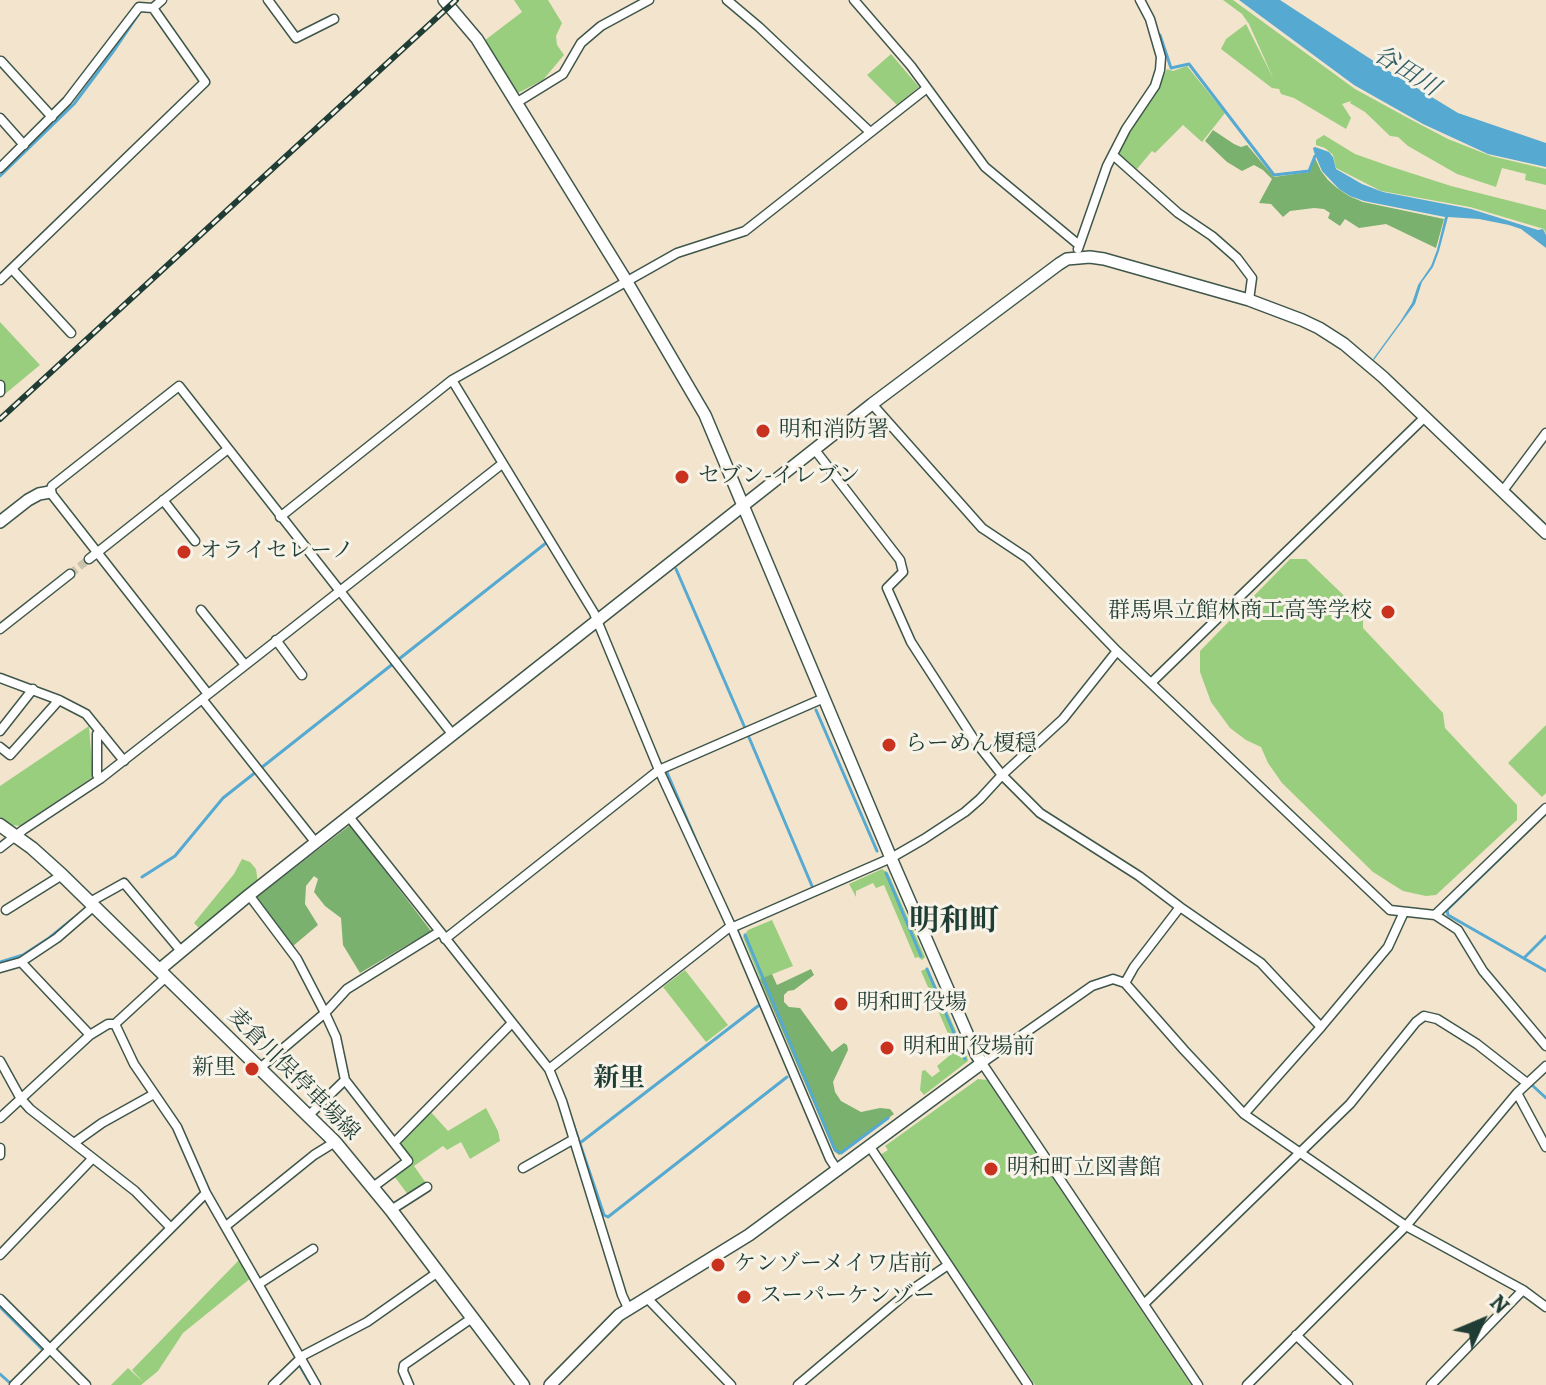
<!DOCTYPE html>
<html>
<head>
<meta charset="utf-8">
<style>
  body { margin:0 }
  #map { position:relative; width:1546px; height:1385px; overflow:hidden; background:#f3e5cd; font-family:Alegreya,serif }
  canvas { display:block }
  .north { position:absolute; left:1442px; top:1281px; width:80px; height:80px; -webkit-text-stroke:6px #f7f3e8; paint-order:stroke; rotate:46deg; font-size:22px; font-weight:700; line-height:32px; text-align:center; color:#1f3d34 }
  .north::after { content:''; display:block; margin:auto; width:28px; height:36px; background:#1f3d34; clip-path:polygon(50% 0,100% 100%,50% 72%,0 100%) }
</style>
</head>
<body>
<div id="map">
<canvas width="1546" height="1385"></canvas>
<div class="north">N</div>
</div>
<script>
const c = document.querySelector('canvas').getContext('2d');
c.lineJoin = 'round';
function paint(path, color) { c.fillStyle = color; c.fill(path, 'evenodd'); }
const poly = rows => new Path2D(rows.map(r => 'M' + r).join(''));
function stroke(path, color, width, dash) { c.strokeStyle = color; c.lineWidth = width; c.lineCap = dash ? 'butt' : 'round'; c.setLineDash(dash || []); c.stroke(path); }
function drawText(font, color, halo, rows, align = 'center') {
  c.font = font + ' Alegreya,"Noto Serif JP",serif'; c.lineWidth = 6; c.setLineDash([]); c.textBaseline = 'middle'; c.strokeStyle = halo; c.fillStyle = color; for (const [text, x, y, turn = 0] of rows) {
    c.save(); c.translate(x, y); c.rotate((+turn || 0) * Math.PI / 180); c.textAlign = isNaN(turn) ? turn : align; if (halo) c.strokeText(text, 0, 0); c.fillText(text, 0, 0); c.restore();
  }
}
paint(poly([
  [514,0,548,0,562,23,556,36,557,45,564,55,543,80,516,94,484,41,522,12],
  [1223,0,1233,0,1355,89,1408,118,1448,139,1491,156,1546,169,1546,185,1525,180,1526,174,1502,168,1496,187,1457,174,1408,146,1398,137,1390,136,1365,112,1350,103,1351,101,1342,104,1351,118,1346,129,1294,98,1281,94,1279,89,1272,88,1221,49,1226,39,1246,24,1274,80,1249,24,1242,14],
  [891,54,919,87,897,105,867,75],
  [1187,66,1225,113,1202,142,1183,125,1155,153,1152,151,1137,169,1118,153,1129,131,1155,94,1167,69,1173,71],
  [1324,135,1355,154,1389,166,1451,186,1546,210,1546,234,1544,229,1470,207,1381,191,1336,168,1333,155,1325,148,1316,145,1316,140],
  [0,322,40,365,5,394,5,385,0,379],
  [1290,559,1306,559,1363,614,1363,628,1443,713,1445,728,1517,805,1517,820,1436,895,1426,896,1403,891,1373,872,1282,783,1268,763,1261,747,1246,740,1230,728,1211,702,1200,672,1200,651],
  [1546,725,1546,793,1542,797,1508,763],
  [89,726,93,777,20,826,12,825,0,817,0,786],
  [242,859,250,862,256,869,258,883,201,930,194,923,234,874],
  [882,869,888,873,925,957,922,960,918,957,915,958,884,885,876,888,873,883,856,891,856,897,849,884],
  [772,920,793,966,760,979,743,937,748,930],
  [928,968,967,1056,968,1061,924,1095,920,1090,922,1071,925,1070,932,1077,940,1071,937,1066,950,1055,945,1049,952,1043,921,971],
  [685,970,728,1025,706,1042,663,987],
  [978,1079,987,1080,1191,1385,1035,1385,880,1155,888,1150,885,1146],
  [486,1108,498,1131,500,1141,470,1159,461,1142,447,1150,443,1146,414,1166,426,1183,409,1196,394,1176,412,1163,400,1142,430,1111,448,1131],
  [240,1259,251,1278,183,1333,158,1371,141,1385,111,1385,128,1368,143,1382,132,1370]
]), '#99ce7f');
paint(poly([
  [1213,130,1234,144,1241,147,1247,145,1274,177,1309,172,1315,158,1321,171,1328,180,1337,188,1349,196,1363,202,1444,219,1436,248,1386,224,1359,228,1345,219,1340,226,1328,218,1330,213,1324,209,1314,208,1290,211,1283,217,1271,204,1259,203,1272,179,1263,170,1254,165,1242,171,1227,162,1205,141],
  [350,825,431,931,360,973,343,945,341,918,325,906,314,892,318,879,314,876,306,886,305,904,318,925,293,946,257,897],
  [811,969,814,975,794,990,788,991,784,995,784,1002,789,1007,800,1008,832,1052,844,1043,847,1045,848,1050,833,1082,835,1092,841,1101,861,1112,880,1108,890,1109,894,1114,839,1155,834,1151,760,979,772,974,777,985]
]), '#7ab16e');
paint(poly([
  [1239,0,1280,0,1389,71,1458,113,1546,143,1546,167,1488,154,1423,124,1354,85],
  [1315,147,1329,152,1333,157,1336,169,1362,184,1383,192,1471,209,1538,230,1543,229,1546,235,1546,248,1521,229,1509,225,1479,219,1448,217,1439,251,1433,267,1422,282,1415,304,1374,360,1373,359,1400,322,1412,303,1418,285,1431,266,1437,250,1445,217,1364,201,1350,196,1339,189,1322,171,1314,152,1313,148]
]), '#56a9d1');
stroke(poly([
  [1160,35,1171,68,1189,64,1274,175,1309,171,1315,156],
  [0,176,74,104,115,49,138,15],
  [676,569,745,728],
  [816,710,877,851],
  [748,735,812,886],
  [666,770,704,859],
  [1532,827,1447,910,1448,915,1546,971],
  [886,873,921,956],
  [142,877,175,856,223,798,546,543],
  [745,935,835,1150,841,1153,888,1118],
  [1524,958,1546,936],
  [0,962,23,955,49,938,74,918],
  [927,969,965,1059],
  [1533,1086,1546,1098],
  [573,1123,604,1215,608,1217,787,1077],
  [580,1143,758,1006],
  [0,1307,42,1349],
  [300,1366,311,1385],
  [0,1374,9,1382]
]), '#56a9d1', 3);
stroke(poly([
  [70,574,89,559]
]), '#c9c3ae', 8, [8, 4]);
const minor = poly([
  [268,0,296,38,334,19],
  [727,0,759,27,870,132],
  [854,0,911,66,985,167,1079,245],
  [1,61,52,117],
  [516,103,563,74,581,43,601,26,649,0],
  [0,118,24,145],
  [1113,155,1178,213,1212,236,1237,258,1252,278,1249,300],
  [0,168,67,101,139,7,153,8,162,0],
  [1078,249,1107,166,1126,129,1155,86,1160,70,1161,57,1150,19,1140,0],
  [12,269,71,333],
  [0,280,205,82,153,8],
  [452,380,594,613,659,770,731,926,830,1159,838,1171],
  [0,385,0,392],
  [872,404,982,528,1027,558,1117,651,1390,910,1435,915,1458,930,1483,971,1546,1046],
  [815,450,900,560,903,572,887,588,911,642,975,741,1002,775,1040,813,1139,876,1180,907,1261,963,1321,1027],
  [1502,492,1546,433],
  [163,500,195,541],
  [280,517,452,380,677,253,745,231,927,88],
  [89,559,228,449],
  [201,610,245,665],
  [0,629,70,574],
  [276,640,302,675],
  [0,678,59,700,86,714,124,761],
  [1151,683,1425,417],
  [208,694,50,492,52,486,179,386,453,735],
  [202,699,316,843],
  [0,731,33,689],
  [100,731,97,734,97,775,100,779],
  [0,747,10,755,59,700],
  [350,818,549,1069,562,1101,622,1295,628,1308],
  [0,848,23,830,100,779,502,464],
  [249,895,297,959,325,1013,336,1037,345,1080,408,1161,373,1187],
  [90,902,124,883,181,951],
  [6,910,62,875],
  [1435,915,1546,808],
  [731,928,891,858,924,839,965,812,980,799,1002,775,1063,719,1117,651],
  [445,939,659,770,824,698],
  [21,962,90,1035],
  [0,968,21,962,57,938,94,906],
  [1125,983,1134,967,1180,907],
  [115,1024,134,1064,177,1127,206,1193,316,1385],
  [0,1061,21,1099,30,1109,135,1191,171,1228],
  [260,1068,325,1013,347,989,439,932],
  [549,1069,731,926],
  [1517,1093,1546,1147],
  [1244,1114,1321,1027,1388,947,1404,912],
  [308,1116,345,1080],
  [0,1118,90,1035,108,1024,115,1024,166,977],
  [395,1142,512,1023],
  [74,1143,102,1123,154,1094],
  [870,1147,1028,1385],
  [0,1148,0,1155],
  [523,1168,574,1139],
  [391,1210,427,1187],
  [226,1226,314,1155,335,1142],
  [0,1255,92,1159],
  [259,1284,313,1249],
  [646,1297,731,1385],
  [0,1299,86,1385],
  [1144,1304,1350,1104,1416,1022,1424,1016,1437,1019,1477,1044,1527,1083],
  [1296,1335,1348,1385],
  [14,1385,206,1193],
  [273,1385,304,1355,367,1322,438,1272],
  [409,1385,403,1371,404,1365,472,1318],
  [798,1385,907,1293,948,1265],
  [1198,1385,982,1063,1092,986,1113,979,1125,983,1184,1050,1244,1114,1406,1226,1523,1290,1546,1307],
  [1247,1385,1406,1226,1517,1093,1546,1066],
  [1431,1385,1523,1290]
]);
const tertiary = poly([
  [444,0,477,39,627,282,705,415,891,858,976,1054,982,1063,749,1235,619,1315,550,1385],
  [0,522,28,500,39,494,50,492],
  [159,970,249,895,872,404,1059,264,1067,259,1090,257,1104,259,1249,300,1302,320,1319,328,1344,344,1383,377,1546,533]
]);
const secondary = poly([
  [0,825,32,848,62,875,335,1142,391,1210,523,1385]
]);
stroke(minor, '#3f564b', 11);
stroke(tertiary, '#3f564b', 14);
stroke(secondary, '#3f564b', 15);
stroke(minor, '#fff', 8);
stroke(tertiary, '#fff', 11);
stroke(secondary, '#fff', 12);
const rail = poly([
  [0,419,456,0]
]);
stroke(rail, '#1f3d34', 6);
stroke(rail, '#f7f3e8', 3, [9]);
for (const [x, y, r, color] of [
  [763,431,8,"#c8321e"],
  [682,477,8,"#c8321e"],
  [184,552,8,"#c8321e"],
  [1388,612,8,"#c8321e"],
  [889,745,8,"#c8321e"],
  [841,1004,8,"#c8321e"],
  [887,1048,8,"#c8321e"],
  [252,1069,8,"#c8321e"],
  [991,1169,8,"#c8321e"],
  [718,1265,8,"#c8321e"],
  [744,1297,8,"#c8321e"]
]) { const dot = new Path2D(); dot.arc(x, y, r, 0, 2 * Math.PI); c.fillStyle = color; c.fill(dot); stroke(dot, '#f7f3e8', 3); }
drawText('22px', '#1f3d34', '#f7f3e8', [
  ["明和消防署",779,431],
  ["セブン-イレブン",698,477],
  ["オライセレーノ",200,552],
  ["群馬県立館林商工高等学校",1372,612,"right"],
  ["らーめん榎穏",905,745],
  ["明和町役場",857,1004],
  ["明和町役場前",903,1048],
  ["新里",236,1069,"right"],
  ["明和町立図書館",1007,1169],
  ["ケンゾーメイワ店前",734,1265],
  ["スーパーケンゾー",760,1297]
], 'left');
drawText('22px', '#1f3d34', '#f7f3e8', [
  ["麦倉川俣停車場線",293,1075,45]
]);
drawText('italic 24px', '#305d63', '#f7f3e8', [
  ["谷田川",1406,72,32]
]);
drawText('bold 26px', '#1f3d34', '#f7f3e8', [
  ["新里",619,1080]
]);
drawText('bold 30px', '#1f3d34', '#f7f3e8', [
  ["明和町",954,923]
]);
</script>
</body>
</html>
